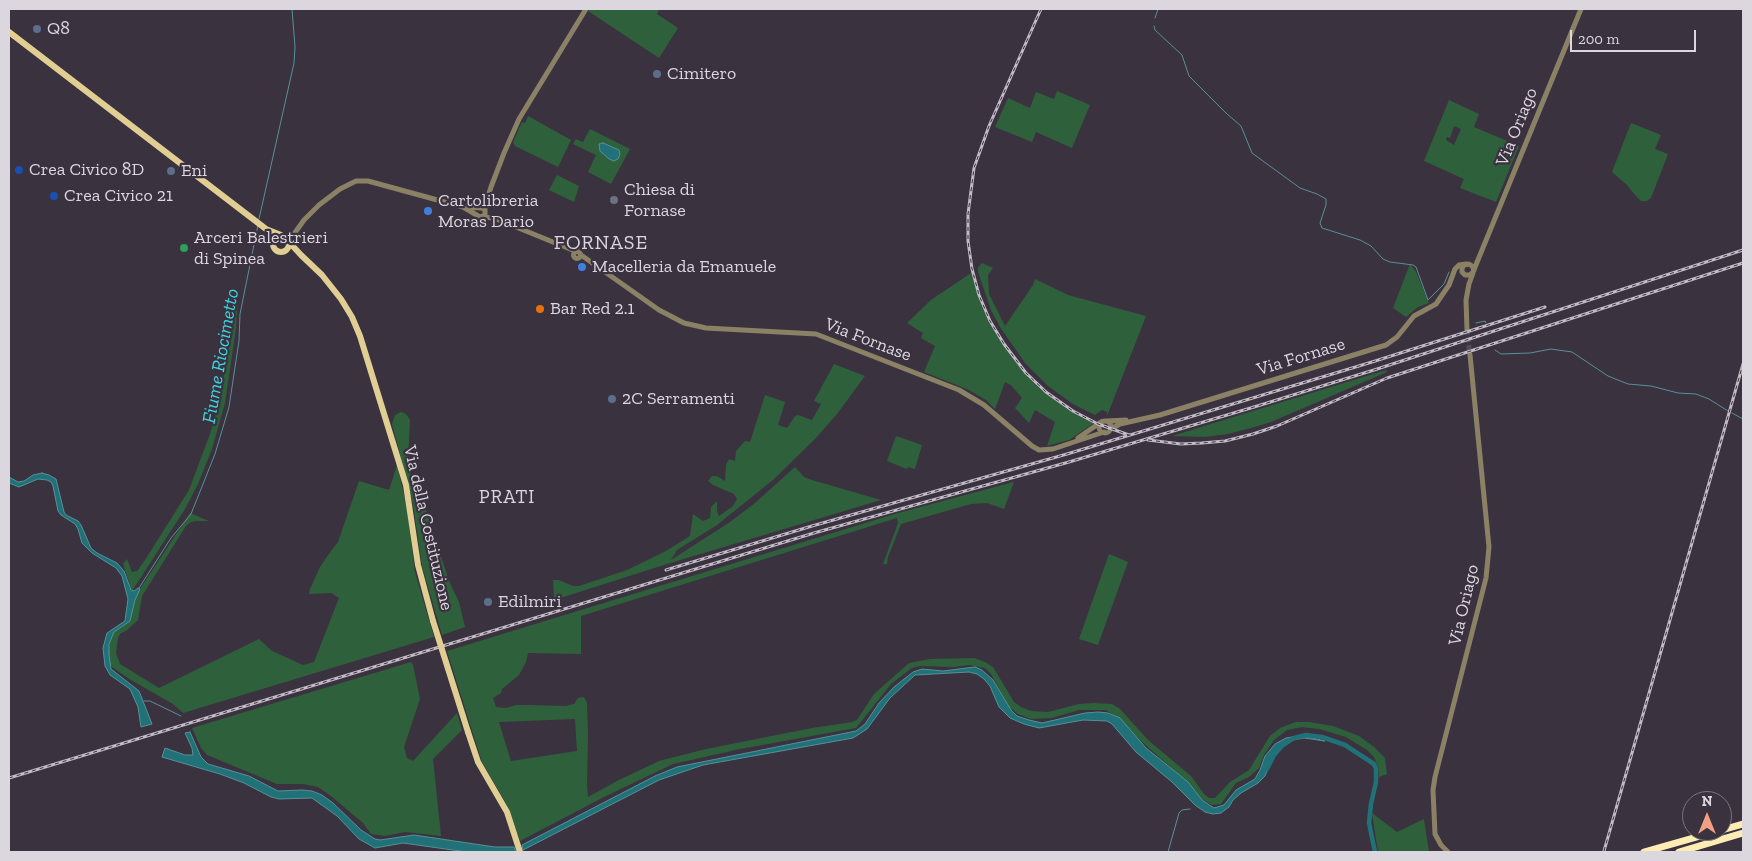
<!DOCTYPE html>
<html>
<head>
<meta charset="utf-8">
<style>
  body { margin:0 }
  #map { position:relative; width:1752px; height:861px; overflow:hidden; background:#3b3240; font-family:"Zilla Slab",serif }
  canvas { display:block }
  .frame { position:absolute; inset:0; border:10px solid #dcd6df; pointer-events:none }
  .north { position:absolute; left:1682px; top:791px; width:50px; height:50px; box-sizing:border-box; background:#3b3240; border:1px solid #7b7480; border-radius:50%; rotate:0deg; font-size:14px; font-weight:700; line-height:20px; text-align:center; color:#dcd6df }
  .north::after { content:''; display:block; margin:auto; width:18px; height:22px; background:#f39f83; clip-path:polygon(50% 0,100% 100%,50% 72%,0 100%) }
  .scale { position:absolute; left:1570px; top:30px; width:126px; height:22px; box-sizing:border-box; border:2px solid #dcd6df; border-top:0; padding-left:6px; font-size:15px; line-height:18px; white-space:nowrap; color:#dcd6df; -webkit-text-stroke:4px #3b3240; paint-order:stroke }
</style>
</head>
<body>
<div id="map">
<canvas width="1752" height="861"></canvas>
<div class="frame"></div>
<div class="north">N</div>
<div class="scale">200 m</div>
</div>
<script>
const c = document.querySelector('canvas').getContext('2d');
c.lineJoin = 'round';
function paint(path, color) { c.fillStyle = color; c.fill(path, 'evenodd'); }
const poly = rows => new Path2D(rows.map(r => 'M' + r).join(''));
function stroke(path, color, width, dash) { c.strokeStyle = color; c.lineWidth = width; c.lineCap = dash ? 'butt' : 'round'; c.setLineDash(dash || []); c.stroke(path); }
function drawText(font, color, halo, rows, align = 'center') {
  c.font = font + ' "Zilla Slab",serif'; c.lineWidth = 4.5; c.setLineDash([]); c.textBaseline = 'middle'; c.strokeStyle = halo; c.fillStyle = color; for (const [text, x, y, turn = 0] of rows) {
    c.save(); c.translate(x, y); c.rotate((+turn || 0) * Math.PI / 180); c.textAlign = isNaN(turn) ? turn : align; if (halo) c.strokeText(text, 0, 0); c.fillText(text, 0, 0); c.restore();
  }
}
paint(poly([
  [590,9,659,9,657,14,678,28,659,58,588,11],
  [1057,91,1090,105,1072,148,1036,132,1032,142,995,127,1008,98,1030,108,1036,92,1054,99],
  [1449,100,1479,114,1474,127,1519,146,1496,202,1460,188,1464,179,1424,161],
  [1454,126,1461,129,1454,145,1446,140,1447,137,1450,138],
  [528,116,571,140,558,167,515,146,513,142,522,122,525,123],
  [1631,123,1661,135,1655,149,1668,154,1651,198,1647,201,1641,201,1635,195,1627,185,1612,172],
  [590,129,630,149,611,184,588,172,596,155,573,144,576,139,583,142],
  [557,175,579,186,574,202,549,190],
  [982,263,993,268,988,275,989,294,1005,326,1033,285,1035,279,1068,295,1146,316,1107,416,1107,412,1102,410,1095,415,1073,404,1048,386,1025,363,1000,327,991,310,978,272,978,268],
  [1410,264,1416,272,1429,303,1418,307,1406,317,1393,308],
  [971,273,981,304,990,325,1015,361,1039,388,1053,398,1067,409,1094,423,1069,440,1047,446,1055,422,1035,410,1029,423,1015,408,1022,398,1011,385,1005,382,995,409,986,400,969,390,924,372,935,346,921,338,923,333,907,323,931,300],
  [230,297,238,297,236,328,225,403,212,449,198,484,185,509,132,591,123,564,127,559,132,572,137,571,145,560,189,490,210,434,219,402,229,345],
  [834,364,865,376,837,414,815,439,774,479,717,525,677,550,671,560,730,522,755,503,795,467,804,477,812,480,881,500,667,564,554,600,553,580,559,580,573,586,579,586,627,570,666,551,690,536,693,514,703,521,710,518,711,507,717,501,717,511,719,516,733,506,737,499,734,494,713,485,708,481,712,476,717,476,725,481,726,465,729,459,735,461,736,451,745,441,750,442,765,395,785,402,778,425,787,428,795,416,798,415,812,420,821,404,814,401],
  [1386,370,1387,372,1271,422,1251,428,1228,434,1205,437,1172,436],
  [401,412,406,414,410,420,408,462,411,476,425,507,449,581,459,602,465,627,442,635,422,566,413,504,392,424,395,415],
  [896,436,922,445,915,469,908,467,907,469,887,461],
  [397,465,406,503,415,572,434,637,183,713,173,704,131,680,112,667,108,661,110,635,129,620,134,598,190,513,209,521,195,521,191,522,186,526,142,596,138,620,127,630,120,634,118,638,116,653,120,664,159,688,259,639,272,651,303,665,314,662,339,598,331,593,309,594,310,589,320,567,331,551,338,542,359,481,389,490],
  [1025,479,1014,482,1004,509,987,503,971,504,901,524,888,557,887,564,883,564,898,523,897,518,581,616,581,654,528,653,526,662,519,675,502,689,501,693,493,698,496,707,506,708,516,705,529,705,566,706,574,704,578,698,584,697,587,703,588,735,587,786,588,797,617,781,659,761,706,749,812,728,852,722,857,720,874,694,909,663,930,659,974,658,985,662,993,667,1014,702,1021,707,1031,711,1048,712,1079,704,1094,703,1112,704,1120,709,1148,740,1191,776,1204,794,1209,798,1215,798,1230,782,1249,770,1270,736,1280,728,1296,722,1309,722,1333,726,1359,736,1374,747,1385,758,1387,774,1379,777,1378,767,1374,757,1367,750,1346,737,1319,729,1302,727,1287,730,1274,740,1264,755,1259,768,1249,777,1236,783,1221,804,1212,805,1200,798,1194,794,1188,783,1140,740,1123,722,1106,710,1079,710,1052,718,1031,719,1018,714,1009,707,991,674,985,668,969,665,954,667,920,666,912,668,891,684,856,728,740,749,673,764,604,797,520,841,508,807,482,762,447,651,898,513],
  [575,719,577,751,511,761,499,722],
  [1109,554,1128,562,1098,645,1079,639],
  [411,662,413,665,420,699,404,747,407,758,413,761,457,713,462,730,433,759,441,836,405,832,385,836,371,834,363,823,331,796,318,787,303,784,277,784,207,755,201,748,192,728],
  [1372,813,1397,832,1424,819,1429,852,1378,852]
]), '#2f603c');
const water = poly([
  [603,143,619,150,620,154,618,159,614,161,609,159,600,151,599,144,603,143],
  [42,473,49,475,56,479,64,512,66,515,78,521,81,525,91,548,97,553,117,563,124,571,131,590,134,591,138,588,140,589,135,600,130,621,114,632,109,644,109,655,111,669,139,691,152,724,141,727,138,707,130,689,110,675,105,666,103,648,107,633,125,621,128,599,122,576,116,568,92,553,82,543,78,529,75,524,61,515,58,511,53,486,51,482,47,480,38,479,19,487,9,483,9,477,18,482,24,481,33,475,42,473],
  [975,667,982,670,993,680,1011,710,1017,716,1029,720,1042,723,1085,713,1098,712,1108,713,1120,718,1146,748,1188,782,1202,800,1214,808,1224,805,1236,790,1255,779,1260,770,1265,756,1275,744,1286,738,1298,736,1308,737,1325,741,1304,738,1288,741,1281,746,1274,754,1265,776,1258,783,1241,793,1233,800,1229,807,1221,813,1213,814,1205,812,1195,805,1172,782,1136,752,1112,724,1107,721,1083,720,1039,728,1024,724,1010,718,999,707,990,686,984,679,977,674,969,672,915,675,890,698,867,729,853,738,703,765,659,780,523,850,522,845,655,776,677,767,856,731,865,724,879,703,894,687,913,672,922,669,943,671,975,667],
  [190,732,201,757,208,764,249,776,278,791,302,790,312,791,322,795,333,803,361,830,375,839,380,840,414,835,495,847,514,847,516,852,467,852,403,843,375,848,359,839,337,816,312,798,279,799,271,797,244,783,220,774,162,757,165,748,185,755,193,755,192,748,185,733,190,732]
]);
paint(water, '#207278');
stroke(water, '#589097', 1);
stroke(poly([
  [1155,18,1158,9],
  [1154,26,1155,30,1182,55,1189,76,1226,113,1241,126,1252,153,1300,188,1317,194,1326,199,1326,205,1320,223,1322,228,1360,240,1371,246,1383,259,1390,262,1413,265,1416,267,1428,300,1444,284,1449,272],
  [259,219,294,63,295,47,292,9],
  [1476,323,1485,321,1486,323],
  [1495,350,1501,354,1530,353,1551,349,1572,352,1608,376,1628,384,1651,386,1678,393,1696,394,1709,399,1728,411],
  [1732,413,1743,419],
  [139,588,171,538,191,514,215,454,229,407,239,341,240,314,258,225],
  [144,701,150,701,181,716],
  [1168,852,1179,813,1182,810,1190,809]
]), '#589097', 1);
stroke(poly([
  [1267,769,1274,755,1282,746,1294,738,1306,735,1322,737,1345,745,1374,764,1376,769,1376,782,1371,804,1369,823,1375,852]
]), '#207278', 4.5);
stroke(poly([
  [1467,330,1470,355]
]), '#534b58', 5, [5, 2.5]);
stroke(poly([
  [463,207,480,217,485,215,485,206,491,187,504,153,519,119,586,9],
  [483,217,494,218,575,251],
  [289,241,304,220,319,205,340,189,356,181,368,181,463,207,482,208,485,210],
  '573.5 255a3.5 3.5 0 1 1 7 0a3.5 3.5 0 1 1-7 0Z',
  [581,255,659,310,684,323,706,328,816,334,959,390,984,405,1032,446,1039,450,1053,449,1104,432],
  [1474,270,1472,266,1469,264,1464,265,1462,268,1462,272,1465,275,1470,275,1473,272,1581,9],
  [1467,330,1466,300,1469,284,1473,273],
  [1107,421,1126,420],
  '1099 427a6 6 0 1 1 12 0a6 6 0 1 1-12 0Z',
  [1111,429,1120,424,1160,415,1386,345,1397,337,1414,316,1436,304,1449,285,1455,269,1459,265,1466,264],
  [1078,438,1101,422],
  [1448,852,1441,845,1435,834,1433,790,1435,777,1486,578,1489,547,1470,355]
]), '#8b8266', 5);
stroke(poly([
  [9,32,266,229,281,235],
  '273 244a8 8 0 1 1 16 0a8 8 0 1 1-16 0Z',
  [289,242,301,255,322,275,341,299,352,317,360,336,406,485,418,565,433,621],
  [468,732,478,762,507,812,520,852]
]), '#e0ce92', 6);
stroke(poly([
  [1722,830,1743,824],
  [1644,852,1718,831],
  [1679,852,1743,833]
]), '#feedb3', 7);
const rail = poly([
  [1041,9,989,126,974,168,968,214,968,241,972,269,979,295,990,321,1004,344,1026,373,1046,392,1073,411,1098,424,1129,435],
  [1148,440,1181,444,1202,443,1225,441,1253,434,1277,426,1387,378,1743,263],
  [666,570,812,526,1067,454,1372,362,1545,307],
  [9,778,814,533,1069,462,1254,407,1374,370,1743,250],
  [1604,851,1743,364]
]);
stroke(rail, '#c2bbc5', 3);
stroke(rail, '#3b3240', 1, [4]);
stroke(poly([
  [433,621,468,732]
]), '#e0ce92', 6);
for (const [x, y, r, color] of [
  [37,29,5,"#5c6f8a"],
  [657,74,5,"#5c6f8a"],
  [19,170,5,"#1a4fb4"],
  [171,171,5,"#5c6f8a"],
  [54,196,5,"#1a4fb4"],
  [614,200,5,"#6b7280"],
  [428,211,5,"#3f7fe0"],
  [184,248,5,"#2e9e5b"],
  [582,267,5,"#3f7fe0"],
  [540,309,5,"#e8710a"],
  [612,399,5,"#5c6f8a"],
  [488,602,5,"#5c6f8a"]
]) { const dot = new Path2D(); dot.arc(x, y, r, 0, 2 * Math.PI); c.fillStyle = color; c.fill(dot); stroke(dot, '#3b3240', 2); }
drawText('18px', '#dcd6df', '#3b3240', [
  ["Q8",47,29],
  ["Cimitero",667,74],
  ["Crea Civico 8D",29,170],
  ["Eni",181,171],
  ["Chiesa di",624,190],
  ["Fornase",624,211],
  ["Crea Civico 21",64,196],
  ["Cartolibreria",438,201],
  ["Moras Dario",438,222],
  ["Arceri Balestrieri",194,238],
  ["di Spinea",194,259],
  ["Macelleria da Emanuele",592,267],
  ["Bar Red 2.1",550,309],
  ["2C Serramenti",622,399],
  ["Edilmiri",498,602]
], 'left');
drawText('18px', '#dcd6df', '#3b3240', [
  ["Via Oriago",1517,127,-68],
  ["Via Fornase",868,340,21],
  ["Via Fornase",1301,357,-17],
  ["Via della Costituzione",428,528,77],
  ["Via Oriago",1464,605,-77]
]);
drawText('italic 19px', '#3bd8e2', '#3b3240', [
  ["Fiume Riocimetto",221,356,-80]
]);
c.letterSpacing = '1px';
drawText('19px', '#dcd6df', '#3b3240', [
  ["PRATI",507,498]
]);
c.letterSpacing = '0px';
c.letterSpacing = '1px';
drawText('20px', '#dcd6df', '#3b3240', [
  ["FORNASE",601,243]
]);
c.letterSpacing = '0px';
</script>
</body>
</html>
